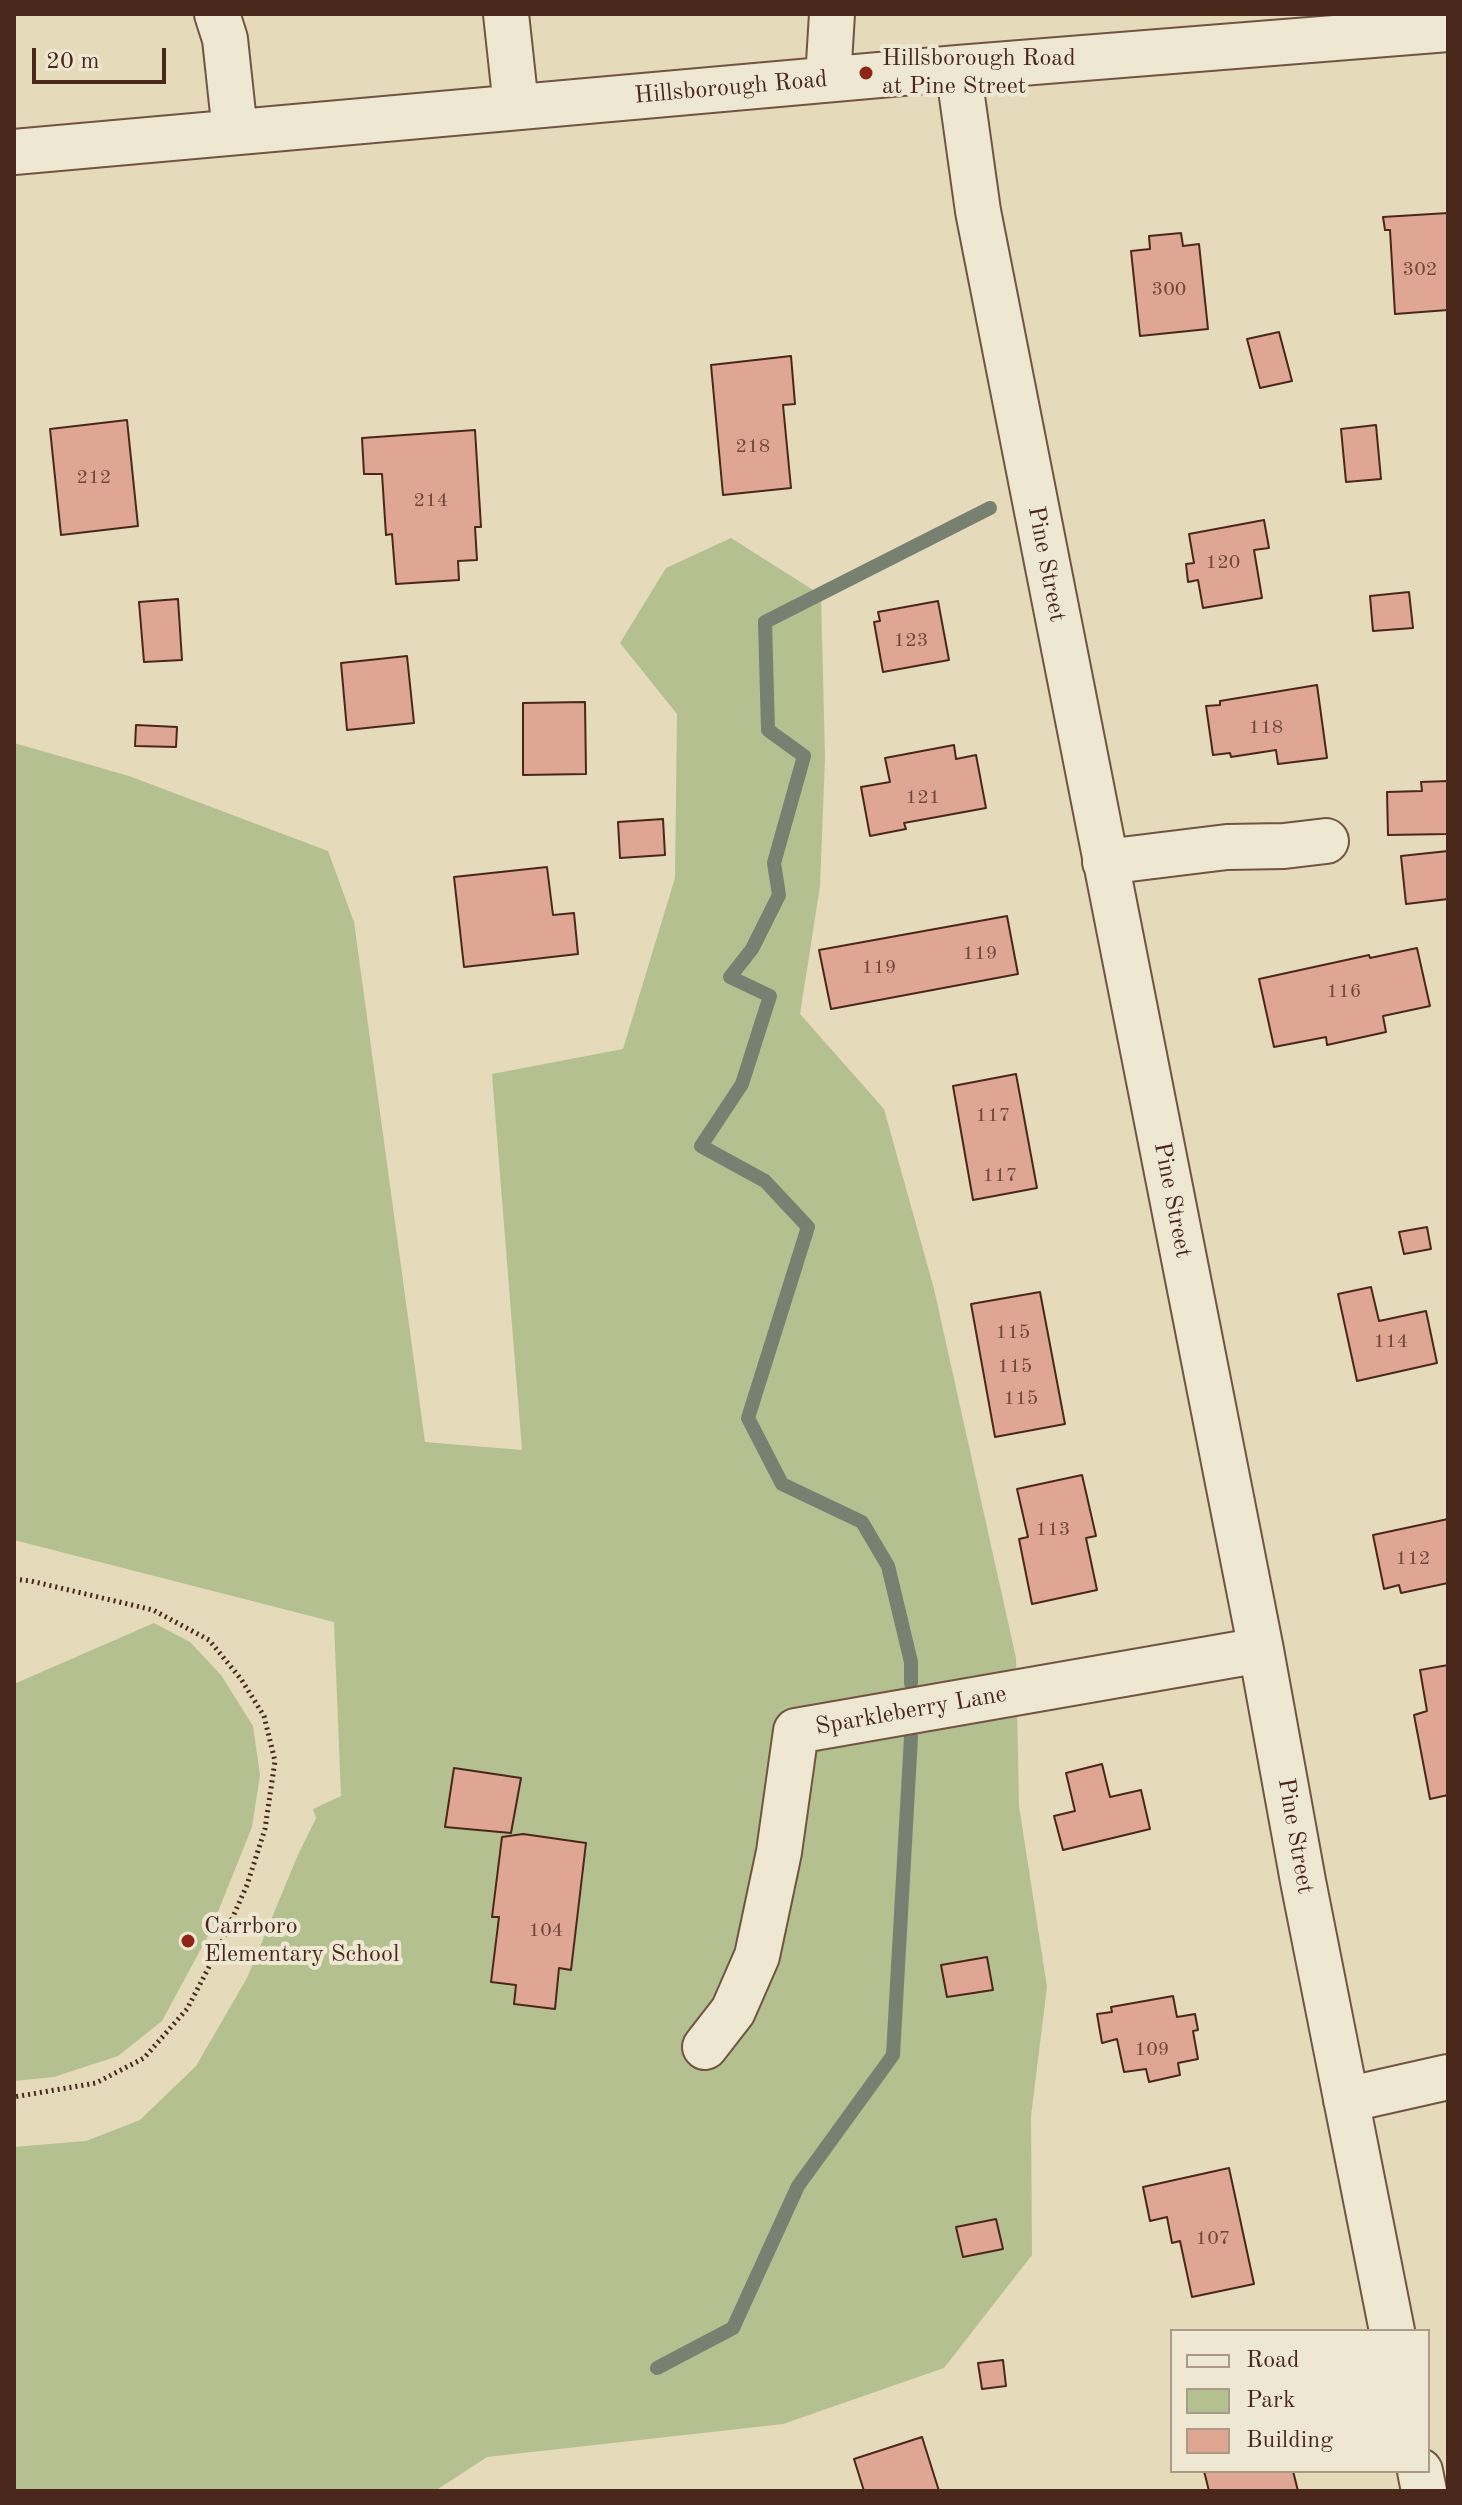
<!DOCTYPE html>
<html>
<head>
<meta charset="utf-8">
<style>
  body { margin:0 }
  #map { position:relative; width:1462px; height:2505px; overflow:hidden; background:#e5dab9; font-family:"Old Standard TT",serif }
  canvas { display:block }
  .frame { position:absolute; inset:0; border:16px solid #4a271b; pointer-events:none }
  .legend { position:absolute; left:1170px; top:2329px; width:260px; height:144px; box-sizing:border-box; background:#eee7d2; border:2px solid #ac9a89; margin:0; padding:10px 14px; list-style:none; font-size:24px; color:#4a271b }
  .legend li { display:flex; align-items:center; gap:16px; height:40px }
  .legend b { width:40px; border:2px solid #ac9a89 }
  .scale { position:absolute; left:32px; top:48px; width:134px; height:36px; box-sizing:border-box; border:4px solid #4a271b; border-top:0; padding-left:10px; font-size:24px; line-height:28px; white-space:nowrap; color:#4a271b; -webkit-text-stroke:6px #eee7d2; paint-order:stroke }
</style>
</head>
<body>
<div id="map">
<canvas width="1462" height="2505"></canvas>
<div class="frame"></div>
<ul class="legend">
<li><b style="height:10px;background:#eee7d2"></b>Road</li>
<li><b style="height:22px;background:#b4c090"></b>Park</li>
<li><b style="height:22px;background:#dfa694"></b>Building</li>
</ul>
<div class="scale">20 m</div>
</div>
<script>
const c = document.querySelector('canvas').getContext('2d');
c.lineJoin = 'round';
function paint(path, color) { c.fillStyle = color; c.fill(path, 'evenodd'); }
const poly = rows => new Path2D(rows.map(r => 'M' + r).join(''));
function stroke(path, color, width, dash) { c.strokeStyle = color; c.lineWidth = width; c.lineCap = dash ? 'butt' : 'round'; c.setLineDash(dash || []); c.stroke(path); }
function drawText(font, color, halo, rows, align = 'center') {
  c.font = font + ' "Old Standard TT",serif'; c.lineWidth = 8; c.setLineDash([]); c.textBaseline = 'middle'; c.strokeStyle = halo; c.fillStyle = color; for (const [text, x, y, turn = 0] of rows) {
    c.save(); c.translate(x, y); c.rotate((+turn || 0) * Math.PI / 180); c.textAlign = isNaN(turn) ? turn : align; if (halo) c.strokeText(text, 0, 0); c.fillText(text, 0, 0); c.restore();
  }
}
paint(poly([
  [731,538,821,595,825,758,820,886,800,1014,884,1109,934,1289,1016,1658,1019,1806,1047,1987,1031,2116,1032,2255,944,2368,783,2424,487,2457,435,2491,14,2491,14,2147,86,2141,140,2120,196,2066,247,1978,297,1857,316,1818,313,1809,341,1796,334,1622,14,1540,14,743,129,776,328,851,354,922,425,1442,522,1450,492,1074,623,1049,675,878,677,714,620,643,666,568],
  [154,1623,190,1642,221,1675,253,1726,260,1775,252,1827,209,1934,162,2021,118,2056,54,2077,14,2081,14,1684]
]), '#b4c090');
stroke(poly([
  [911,1683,911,1662,888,1566,862,1522,782,1484,748,1418,808,1227,765,1181,701,1146,742,1084,770,996,730,977,752,949,779,895,774,863,804,756,768,730,765,622,990,508],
  [657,2368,733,2328,798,2186,893,2055,911,1737]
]), '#788071', 14);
const building = poly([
  [1448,213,1448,310,1395,314,1390,230,1385,230,1383,217,1448,213],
  [1181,233,1183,246,1199,244,1208,329,1140,336,1131,251,1150,249,1149,236,1181,233],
  [1279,332,1292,381,1260,388,1247,339,1279,332],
  [791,356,795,404,783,405,791,488,723,495,711,365,791,356],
  [127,420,138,526,61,535,50,429,127,420],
  [1376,425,1381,479,1346,482,1341,429,1376,425],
  [475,430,481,527,475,527,477,560,458,561,459,580,396,584,392,534,386,535,382,474,364,474,362,438,475,430],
  [1264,520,1269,548,1254,550,1262,598,1203,608,1198,580,1188,582,1186,564,1194,563,1189,534,1264,520],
  [1409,592,1413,628,1373,631,1370,596,1409,592],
  [178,599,182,660,144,662,139,602,178,599],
  [938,601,949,660,883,672,874,622,880,621,878,612,938,601],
  [407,656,414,723,347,730,341,663,407,656],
  [1317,685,1327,758,1278,764,1276,750,1231,757,1230,753,1213,755,1206,706,1220,705,1220,701,1317,685],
  [585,702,586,774,523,775,523,703,585,702],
  [136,725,177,727,176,747,135,746,136,725],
  [954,745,956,759,976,755,986,808,904,823,906,829,870,836,861,787,890,782,885,758,954,745],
  [1448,781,1448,834,1388,835,1387,792,1422,791,1421,782,1448,781],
  [663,819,665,855,620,858,618,822,663,819],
  [1448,851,1448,899,1406,904,1401,856,1448,851],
  [547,867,553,915,574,913,578,954,464,967,454,877,547,867],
  [1007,916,1018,974,831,1009,819,950,1007,916],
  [1417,948,1430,1006,1383,1016,1386,1032,1327,1045,1326,1037,1274,1047,1259,979,1369,955,1370,958,1417,948],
  [1016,1074,1037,1188,973,1200,953,1086,1016,1074],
  [1427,1227,1431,1249,1404,1254,1399,1232,1427,1227],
  [1371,1287,1379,1321,1426,1311,1437,1363,1357,1381,1338,1294,1371,1287],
  [1040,1292,1065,1424,995,1437,971,1304,1040,1292],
  [1082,1475,1096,1536,1086,1538,1097,1590,1032,1604,1019,1539,1028,1537,1017,1489,1082,1475],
  [1448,1519,1448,1583,1401,1593,1399,1585,1384,1589,1373,1535,1448,1519],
  [1448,1665,1448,1795,1430,1799,1414,1715,1427,1711,1420,1670,1448,1665],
  [1102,1764,1110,1797,1141,1790,1150,1829,1063,1850,1054,1816,1075,1811,1066,1773,1102,1764],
  [454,1768,521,1778,511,1833,445,1827,454,1768],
  [523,1834,586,1843,571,1970,559,1968,555,2009,514,2004,516,1985,491,1982,499,1917,492,1917,502,1837,523,1834],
  [987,1957,993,1990,947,1997,941,1965,987,1957],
  [1173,1996,1177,2017,1195,2014,1198,2030,1193,2031,1198,2059,1178,2063,1180,2075,1149,2082,1146,2069,1124,2072,1117,2039,1102,2043,1097,2014,1112,2012,1111,2007,1173,1996],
  [1229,2168,1254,2284,1192,2297,1180,2241,1172,2243,1167,2217,1150,2221,1143,2187,1229,2168],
  [996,2219,1003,2249,963,2257,956,2227,996,2219],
  [1003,2360,1006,2386,982,2389,978,2363,1003,2360],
  [922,2437,939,2491,864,2491,854,2459,922,2437],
  [1204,2471,1293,2471,1298,2491,1209,2491,1204,2471]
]);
paint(building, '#dfa694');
stroke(building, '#4a271b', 2);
const minor = poly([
  [217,14,225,39,235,132],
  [506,14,516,106],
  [958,68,978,211,1261,1650,1303,1881,1392,2331],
  [828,79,832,14],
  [14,152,958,68,1448,29],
  [1105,862,1227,847,1284,846,1326,841],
  [705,2047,733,2011,757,1956,779,1852,796,1731,1261,1650],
  [1346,2100,1448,2077],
  [1420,2471,1424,2491]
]);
stroke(minor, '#715442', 48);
stroke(poly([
  [14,1579,31,1581,153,1610,209,1640,241,1679,264,1716,275,1761,265,1829,247,1885,220,1946,187,2009,144,2058,96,2083,14,2097]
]), '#4a271b', 5, [2, 4]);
stroke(minor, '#eee7d2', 44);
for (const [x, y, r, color] of [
  [866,73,8,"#8f2418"],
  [188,1941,8,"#8f2418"]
]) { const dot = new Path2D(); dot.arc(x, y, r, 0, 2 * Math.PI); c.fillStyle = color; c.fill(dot); stroke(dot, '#eee7d2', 3); }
drawText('20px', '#6f4739', null, [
  ["302",1420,270],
  ["300",1169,290],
  ["218",753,447],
  ["212",94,478],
  ["214",431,501],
  ["120",1223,563],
  ["123",911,641],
  ["118",1266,728],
  ["121",923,798],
  ["119",980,954],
  ["119",879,968],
  ["116",1344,992],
  ["117",993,1116],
  ["117",1000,1176],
  ["115",1013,1333],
  ["114",1391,1342],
  ["115",1015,1367],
  ["115",1021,1399],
  ["113",1053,1530],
  ["112",1413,1559],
  ["104",546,1931],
  ["109",1152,2050],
  ["107",1213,2239]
]);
drawText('24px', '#4a271b', '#eee7d2', [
  ["Hillsborough Road",882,59],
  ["at Pine Street",882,87],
  ["Carrboro",204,1927],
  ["Elementary School",204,1955]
], 'left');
drawText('24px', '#4a271b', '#eee7d2', [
  ["Hillsborough Road",731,88,-5],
  ["Pine Street",1046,564,79],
  ["Pine Street",1172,1200,79],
  ["Sparkleberry Lane",911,1711,-10],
  ["Pine Street",1295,1836,80]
]);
</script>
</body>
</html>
